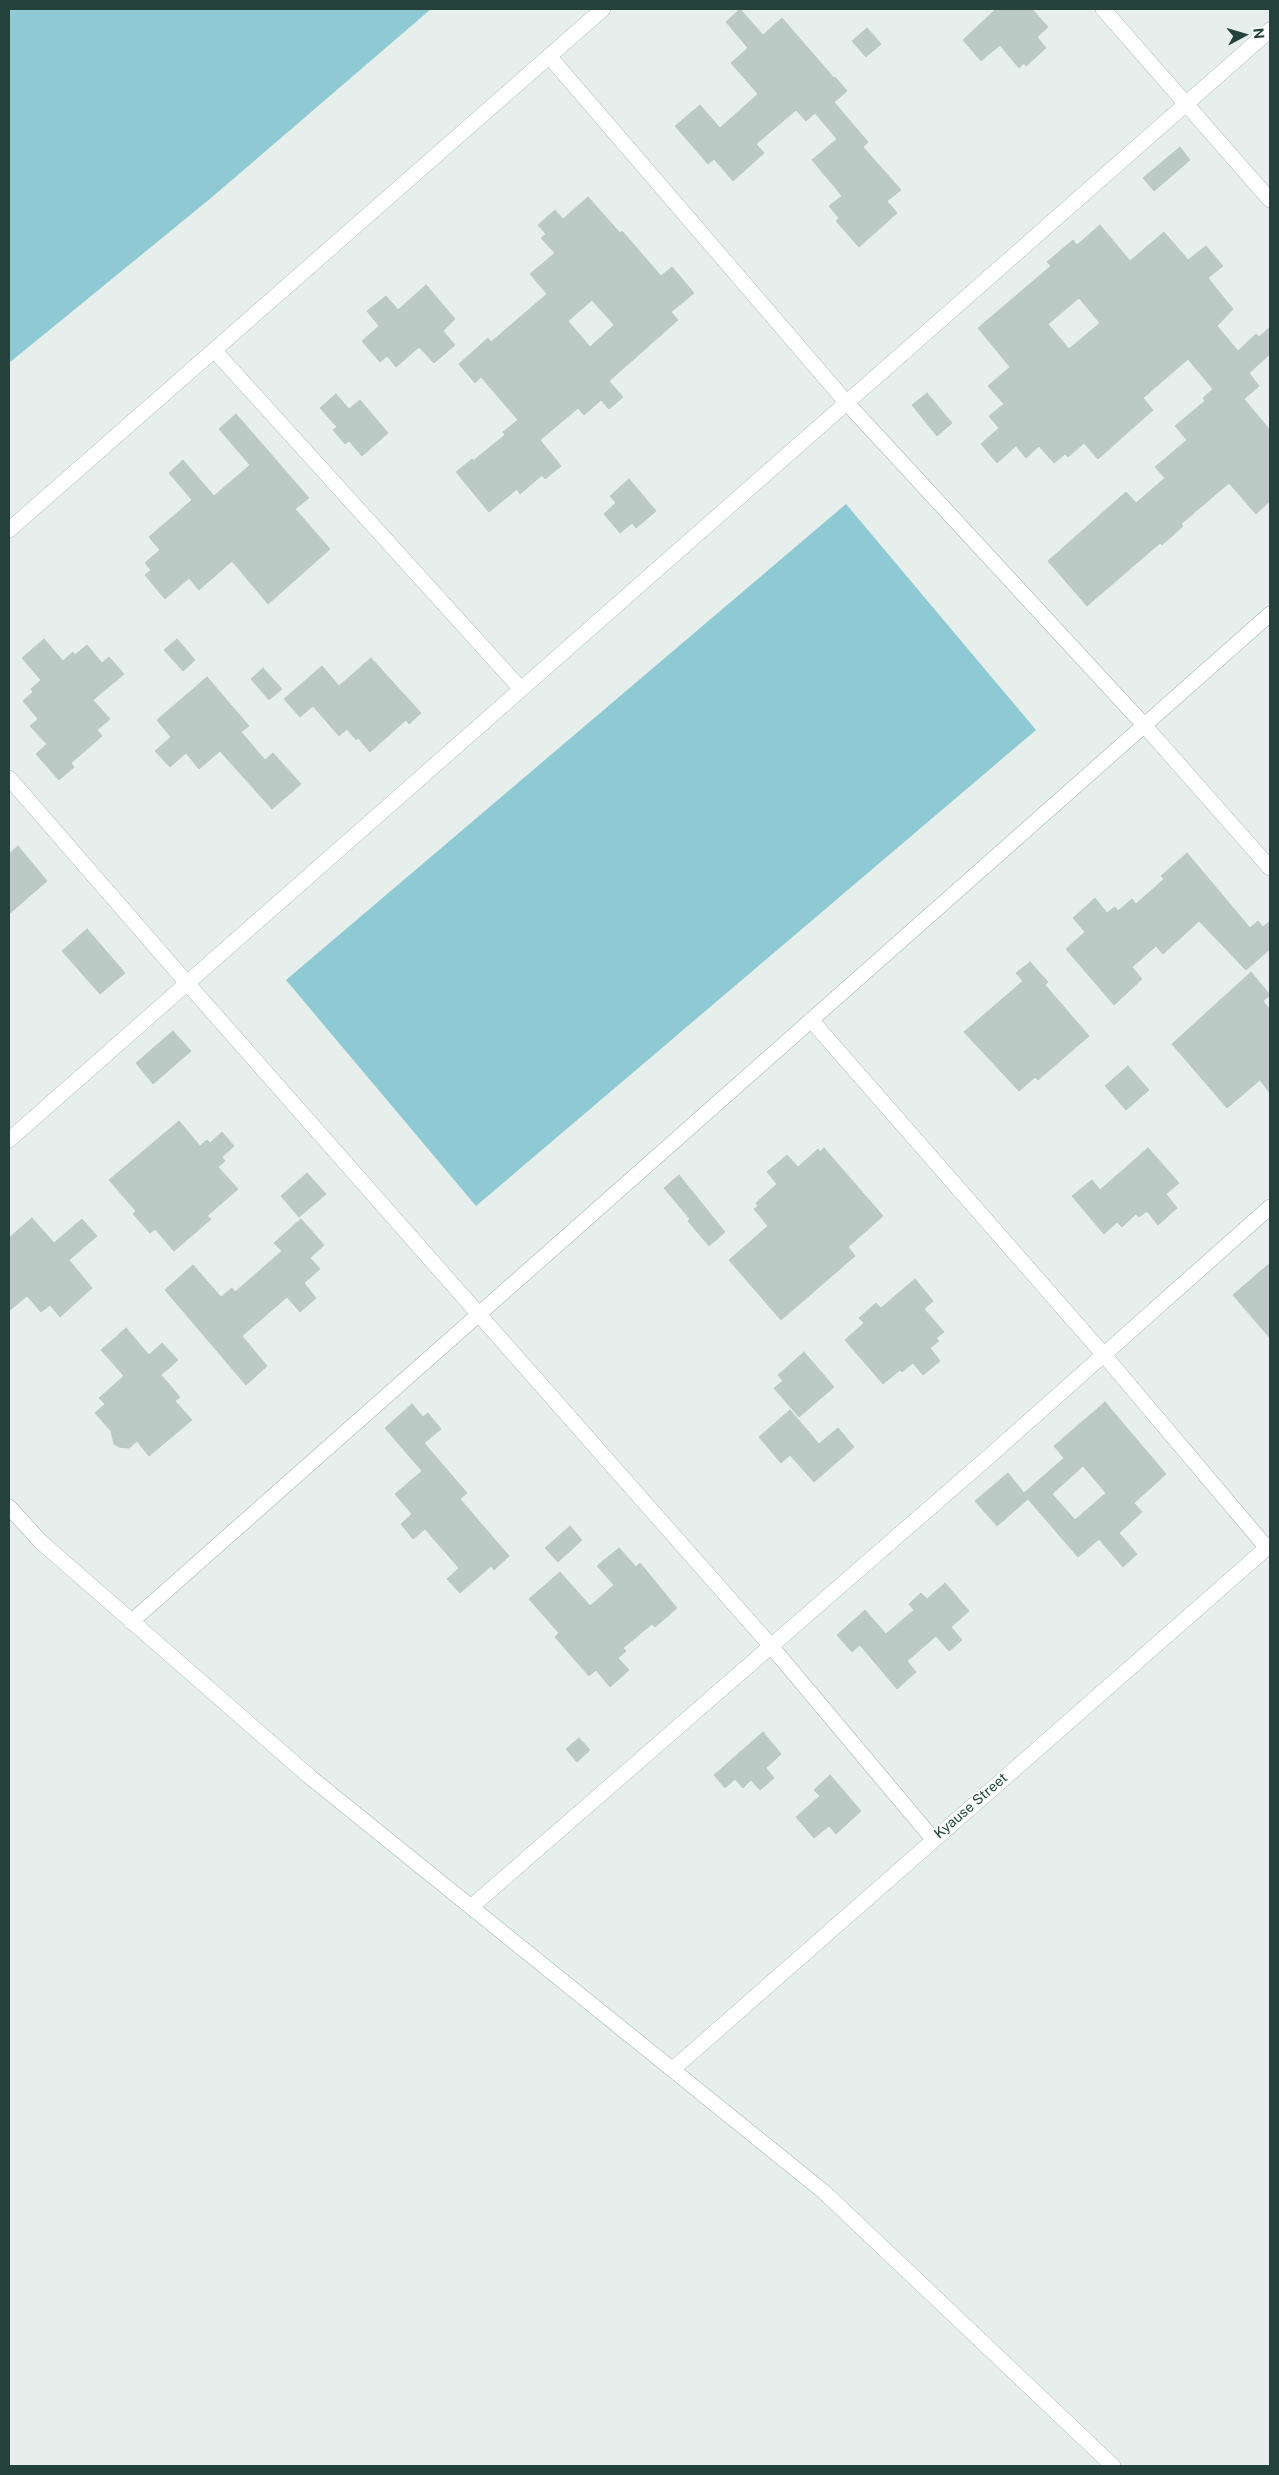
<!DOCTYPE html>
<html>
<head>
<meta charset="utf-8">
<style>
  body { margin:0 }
  #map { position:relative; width:1279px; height:2475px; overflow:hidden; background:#e6efeb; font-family:"Public Sans",sans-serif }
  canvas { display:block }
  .frame { position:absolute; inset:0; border:10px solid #24423a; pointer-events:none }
  .north { position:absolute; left:1219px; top:10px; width:50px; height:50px; -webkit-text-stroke:4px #f7fbf9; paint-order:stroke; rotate:84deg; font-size:14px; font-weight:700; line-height:20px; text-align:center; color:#24423a }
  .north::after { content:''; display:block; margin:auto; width:18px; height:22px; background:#24423a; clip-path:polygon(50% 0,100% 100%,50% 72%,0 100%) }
</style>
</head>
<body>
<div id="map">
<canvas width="1279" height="2475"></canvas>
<div class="frame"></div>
<div class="north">N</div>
</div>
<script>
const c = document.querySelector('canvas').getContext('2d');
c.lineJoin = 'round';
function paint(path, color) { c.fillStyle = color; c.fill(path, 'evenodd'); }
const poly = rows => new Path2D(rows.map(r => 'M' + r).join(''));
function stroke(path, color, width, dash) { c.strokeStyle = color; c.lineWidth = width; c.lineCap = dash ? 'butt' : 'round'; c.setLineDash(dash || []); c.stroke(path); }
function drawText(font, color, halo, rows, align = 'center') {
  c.font = font + ' "Public Sans",sans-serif'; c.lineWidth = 4; c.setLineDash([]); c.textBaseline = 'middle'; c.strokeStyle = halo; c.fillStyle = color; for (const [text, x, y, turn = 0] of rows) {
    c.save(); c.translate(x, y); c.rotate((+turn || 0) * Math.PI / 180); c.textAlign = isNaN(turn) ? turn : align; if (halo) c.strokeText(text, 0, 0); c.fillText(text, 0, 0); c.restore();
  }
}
paint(poly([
  [9,9,431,9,211,198,9,363],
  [846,504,1036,730,476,1206,286,980]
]), '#8ec9d4');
const building = poly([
  [740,9,763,35,782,18,834,78,835,77,847,91,834,102,868,142,863,147,901,190,887,201,897,213,859,247,836,221,839,218,829,206,842,196,812,160,837,139,815,113,806,121,796,110,756,144,764,153,733,181,714,159,708,164,675,126,700,105,720,128,758,94,731,63,748,48,726,22,740,9],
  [996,9,1032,9,1048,27,1037,37,1046,48,1026,66,1024,63,1019,68,1000,45,981,61,963,40,996,9],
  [867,28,881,44,866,57,852,41,867,28],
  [1180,147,1190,160,1154,191,1143,178,1180,147],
  [588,197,620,233,622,231,661,276,672,267,694,293,671,312,678,320,609,381,623,397,609,409,601,400,584,415,578,408,540,440,561,466,545,479,542,475,520,494,517,489,489,512,456,472,472,459,473,461,505,435,503,432,518,420,481,377,475,383,459,364,488,338,491,342,547,294,530,274,555,253,541,238,546,234,538,225,555,210,563,219,588,197],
  [592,300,614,325,590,347,568,321,592,300],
  [1100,225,1130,261,1164,232,1188,260,1206,246,1223,266,1208,278,1233,309,1217,326,1238,351,1256,334,1259,337,1270,327,1270,354,1249,373,1259,386,1244,399,1270,430,1270,501,1256,514,1229,483,1181,524,1183,526,1162,545,1160,543,1087,606,1048,561,1126,492,1136,503,1165,478,1155,467,1187,440,1175,426,1205,401,1203,398,1213,389,1188,359,1143,398,1153,410,1098,459,1084,443,1068,457,1065,454,1054,463,1039,446,1026,458,1016,446,997,463,981,444,999,428,989,416,1004,404,988,386,1010,367,978,328,1051,266,1047,262,1073,240,1077,245,1100,225],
  [1079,298,1100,323,1069,349,1048,324,1079,298],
  [426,285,455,319,443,331,455,345,434,363,419,347,396,367,387,356,380,362,362,341,379,326,367,311,386,296,398,310,426,285],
  [927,393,952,423,937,436,912,405,927,393],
  [336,394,349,409,360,400,388,433,362,456,349,441,345,444,333,430,337,427,320,408,336,394],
  [236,414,309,498,295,509,330,549,268,604,232,561,199,590,189,578,165,599,145,575,151,570,145,563,160,550,149,537,192,500,169,473,183,460,214,496,250,465,219,429,236,414],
  [629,479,656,511,636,528,632,523,620,533,604,514,616,503,610,496,629,479],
  [44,639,63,661,73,652,75,655,87,645,102,663,109,657,124,674,93,700,110,719,97,730,102,736,71,763,74,767,59,780,36,754,47,744,30,726,38,719,23,701,33,692,31,689,41,680,22,658,44,639],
  [177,639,195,660,183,671,164,650,177,639],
  [371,658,421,713,409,724,406,720,370,752,358,738,356,740,347,729,339,736,313,706,300,717,284,699,322,666,339,686,371,658],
  [263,668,282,689,269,700,251,679,263,668],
  [207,677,249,726,241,732,265,760,273,753,301,784,272,809,220,751,199,769,186,753,170,767,155,751,171,737,157,720,207,677],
  [18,846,47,881,9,914,9,854,18,846],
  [1187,853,1250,928,1258,921,1263,927,1270,921,1270,949,1246,970,1199,921,1163,954,1156,946,1132,967,1142,979,1114,1005,1066,949,1085,932,1073,918,1095,898,1107,913,1115,907,1118,911,1132,899,1136,904,1164,879,1161,876,1187,853],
  [87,929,125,973,100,994,62,951,87,929],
  [1030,962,1048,982,1045,985,1089,1036,1038,1080,1035,1077,1019,1091,964,1032,1023,981,1016,973,1030,962],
  [1251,972,1270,995,1263,1001,1270,1010,1270,1093,1260,1080,1227,1108,1172,1044,1251,972],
  [173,1031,191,1051,153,1084,136,1063,173,1031],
  [1128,1066,1149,1090,1126,1110,1105,1086,1128,1066],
  [179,1121,200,1146,207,1140,210,1143,222,1132,234,1146,222,1157,225,1161,218,1167,238,1189,207,1216,211,1219,174,1251,155,1229,150,1233,133,1214,136,1211,109,1180,179,1121],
  [824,1148,883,1216,848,1247,855,1256,781,1320,729,1260,768,1226,754,1209,758,1206,756,1203,777,1184,767,1172,787,1155,798,1167,818,1149,820,1152,824,1148],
  [1148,1148,1179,1183,1166,1194,1177,1208,1158,1225,1147,1211,1139,1217,1136,1214,1122,1227,1117,1222,1104,1234,1072,1196,1092,1180,1100,1190,1148,1148],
  [307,1173,326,1194,299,1217,281,1196,307,1173],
  [679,1175,725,1232,709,1246,688,1221,690,1219,664,1188,679,1175],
  [32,1218,54,1243,82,1219,97,1236,69,1260,92,1288,60,1317,50,1305,41,1312,27,1296,9,1311,9,1238,32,1218],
  [301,1219,324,1245,310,1258,320,1269,304,1283,316,1298,300,1312,287,1297,242,1336,267,1366,246,1385,165,1290,193,1265,221,1297,232,1288,235,1292,282,1251,274,1243,301,1219],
  [1270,1263,1270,1338,1233,1295,1270,1263],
  [915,1279,933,1301,924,1309,944,1332,936,1338,939,1341,930,1348,940,1361,923,1375,913,1363,902,1372,900,1370,883,1384,845,1340,864,1323,859,1318,876,1303,881,1308,915,1279],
  [126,1328,149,1355,162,1343,178,1360,161,1375,180,1397,175,1401,192,1420,149,1456,137,1441,129,1448,119,1447,114,1444,111,1431,95,1413,105,1404,99,1398,124,1376,101,1350,126,1328],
  [804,1352,834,1387,799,1417,774,1388,783,1381,778,1375,804,1352],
  [1105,1402,1166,1474,1134,1503,1142,1512,1119,1533,1137,1554,1123,1567,1099,1539,1078,1557,1028,1499,997,1526,975,1501,1008,1473,1024,1493,1064,1458,1054,1446,1105,1402],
  [1083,1466,1106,1493,1075,1520,1052,1494,1083,1466],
  [412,1404,423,1417,428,1413,441,1429,424,1443,467,1493,460,1499,509,1556,494,1570,491,1566,460,1593,447,1579,459,1568,425,1529,413,1539,401,1524,412,1514,395,1494,422,1471,385,1428,412,1404],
  [790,1410,819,1444,838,1428,854,1447,814,1482,790,1455,781,1463,759,1437,790,1410],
  [570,1526,582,1540,558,1562,545,1548,570,1526],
  [619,1548,636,1567,640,1563,677,1608,655,1627,652,1624,623,1648,626,1651,618,1658,629,1670,610,1687,596,1670,589,1676,555,1637,559,1633,529,1599,560,1572,590,1606,614,1585,597,1566,619,1548],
  [945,1583,969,1611,951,1627,962,1640,949,1651,936,1636,907,1661,916,1672,897,1689,860,1645,852,1652,837,1635,865,1610,886,1634,914,1610,909,1604,921,1593,927,1599,945,1583],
  [763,1732,781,1754,766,1768,774,1778,760,1790,751,1780,743,1788,735,1779,725,1788,714,1775,763,1732],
  [579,1738,590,1750,577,1762,566,1749,579,1738],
  [830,1775,861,1811,836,1834,829,1826,814,1838,796,1817,820,1796,814,1790,830,1775]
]);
paint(building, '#bbcac4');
stroke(building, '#b8c9c2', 1);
const street = poly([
  [1103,9,1270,200],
  [549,56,846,402,1144,725,1270,868],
  [214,350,520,688],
  [9,530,603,9],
  [9,778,187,983,771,1646,933,1839],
  [811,1020,1104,1355,1267,1548],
  [9,1140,1270,30],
  [9,1507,41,1542,310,1777,824,2192,1113,2466],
  [131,1622,1270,614],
  [471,1907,993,1453,1270,1207],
  [673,2069,1270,1545]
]);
stroke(street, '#a8b8b2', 16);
stroke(street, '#fff', 15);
drawText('14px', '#24423a', '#f7fbf9', [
  ["Kyause Street",971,1806,-41]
]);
</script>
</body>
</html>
